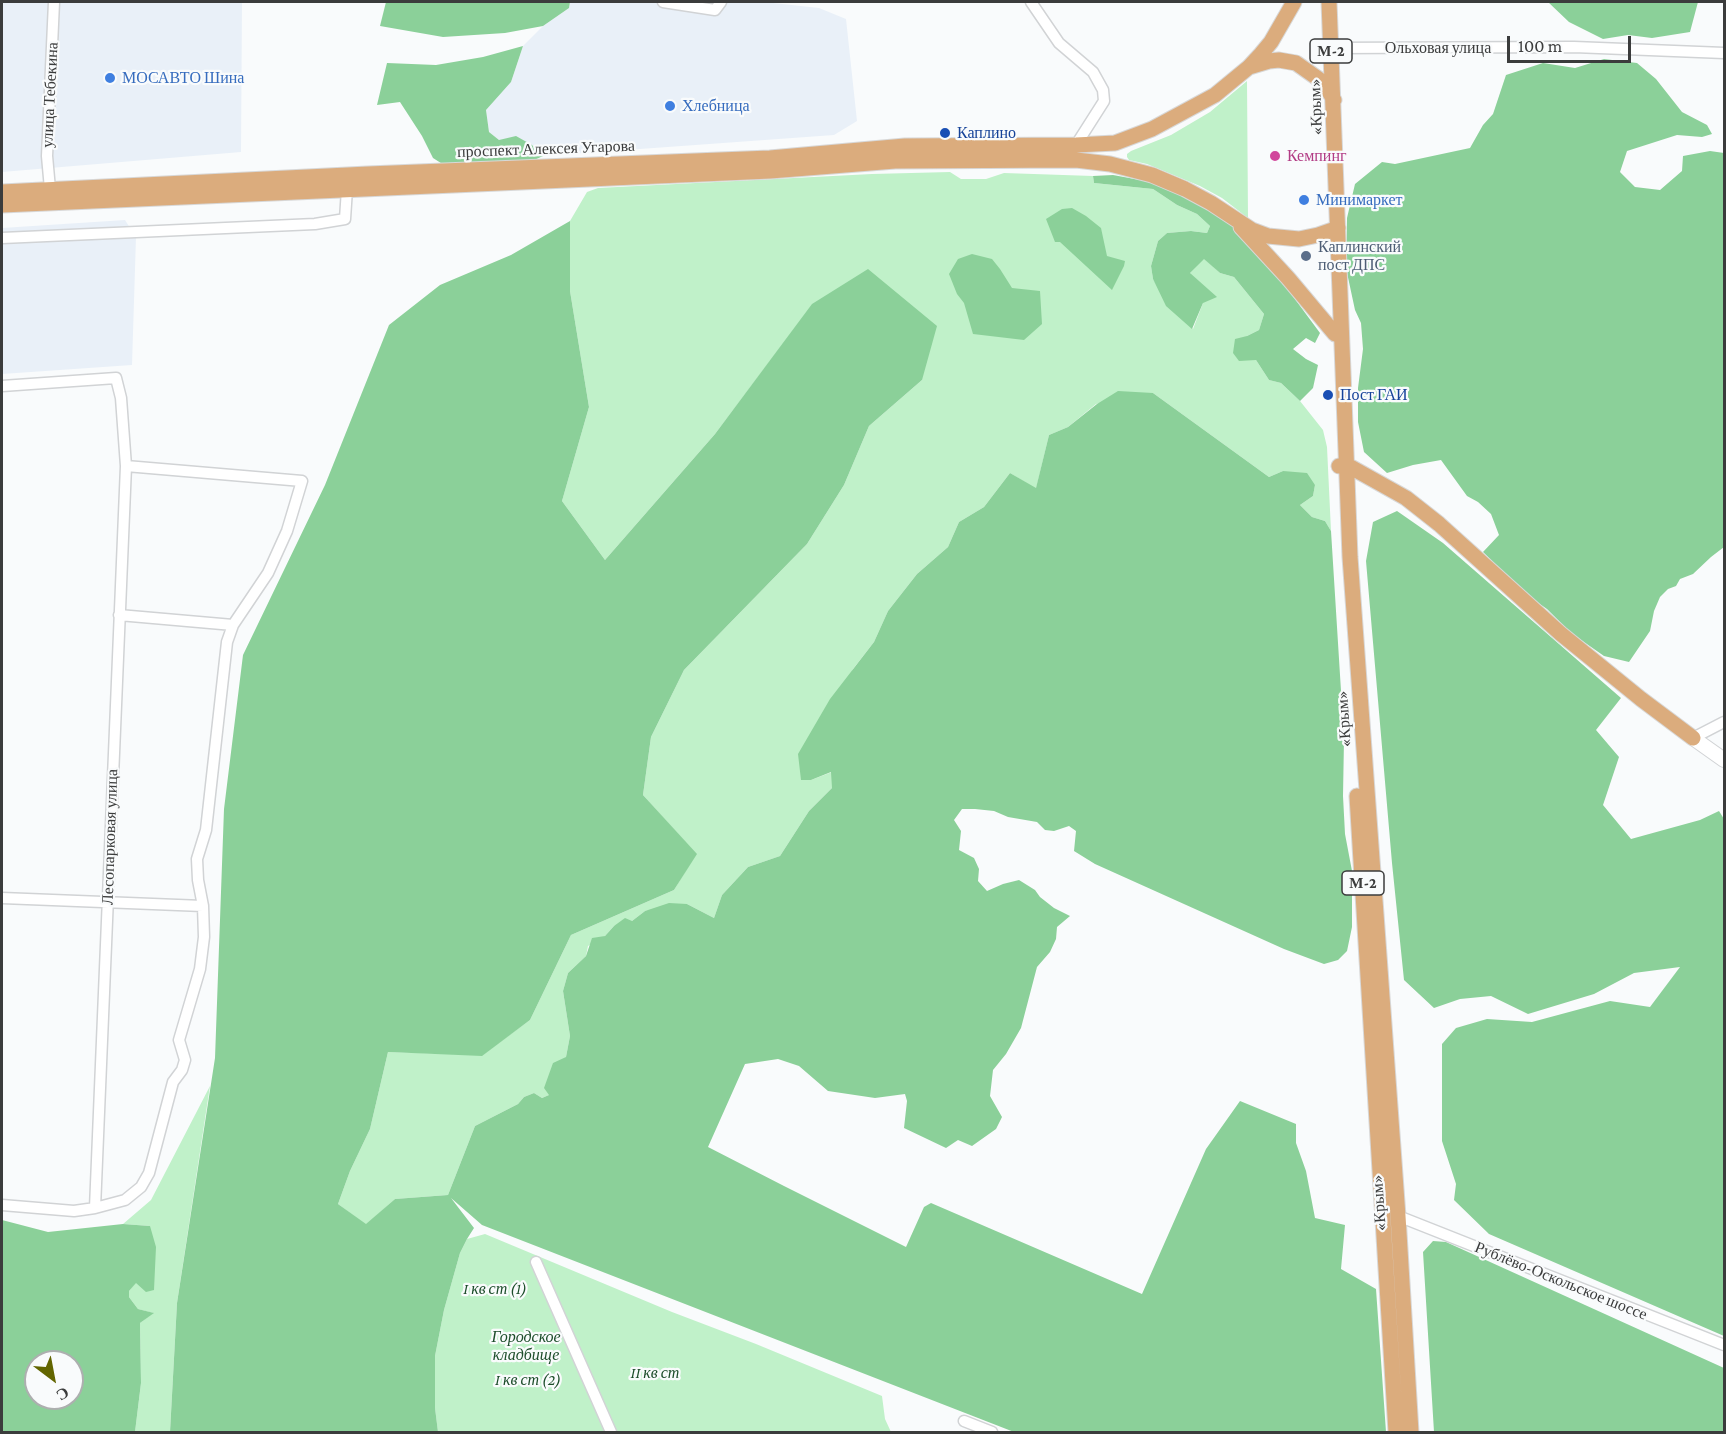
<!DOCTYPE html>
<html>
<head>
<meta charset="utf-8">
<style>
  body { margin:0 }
  #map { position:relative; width:1726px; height:1434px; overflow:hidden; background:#f9fbfc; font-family:"Crimson Pro",serif }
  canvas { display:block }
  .frame { position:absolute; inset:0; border:3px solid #3b3c3c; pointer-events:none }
  .north { position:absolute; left:24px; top:1350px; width:60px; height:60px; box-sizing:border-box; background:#f9fbfc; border:2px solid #adafaf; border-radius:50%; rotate:148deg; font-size:16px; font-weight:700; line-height:24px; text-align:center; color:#3b3c3c }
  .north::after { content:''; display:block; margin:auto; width:21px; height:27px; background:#626500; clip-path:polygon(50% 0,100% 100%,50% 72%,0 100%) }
  .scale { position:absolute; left:1507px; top:36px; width:124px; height:27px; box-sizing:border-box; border:3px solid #3b3c3c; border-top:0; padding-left:8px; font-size:18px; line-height:21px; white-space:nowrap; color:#3b3c3c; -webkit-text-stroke:4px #f9fbfc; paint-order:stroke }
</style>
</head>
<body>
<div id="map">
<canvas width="1726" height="1434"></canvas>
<div class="frame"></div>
<div class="north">С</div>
<div class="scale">100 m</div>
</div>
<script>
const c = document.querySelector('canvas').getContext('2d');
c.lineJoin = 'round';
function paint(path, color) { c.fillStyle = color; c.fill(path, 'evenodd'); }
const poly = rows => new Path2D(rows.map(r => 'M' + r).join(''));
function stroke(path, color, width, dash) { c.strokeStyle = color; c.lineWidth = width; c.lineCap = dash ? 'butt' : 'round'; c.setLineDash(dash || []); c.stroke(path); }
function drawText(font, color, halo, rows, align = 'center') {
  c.font = font + ' "Crimson Pro",serif'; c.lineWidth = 4.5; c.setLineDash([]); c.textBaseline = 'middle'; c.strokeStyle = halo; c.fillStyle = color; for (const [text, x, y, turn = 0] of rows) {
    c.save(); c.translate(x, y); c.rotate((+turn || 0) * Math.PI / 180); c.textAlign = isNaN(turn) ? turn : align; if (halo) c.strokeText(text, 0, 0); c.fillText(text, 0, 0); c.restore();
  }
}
paint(poly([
  [18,2,242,2,241,152,2,172,2,3],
  [570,2,764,2,819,8,846,19,857,121,834,135,543,156,532,145,499,140,489,132,486,110,511,82,523,46,543,26,569,8],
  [125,220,136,237,132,365,2,374,2,228]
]), '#e9f0f8');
paint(poly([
  [1247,81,1248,218,1222,198,1200,186,1147,164,1129,160,1127,157,1127,154,1131,151,1171,135,1210,112],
  [950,172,961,179,986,179,1004,173,1093,176,1094,183,1153,189,1177,205,1197,214,1210,226,1207,233,1191,231,1167,233,1158,241,1151,266,1153,279,1158,287,1193,329,1203,303,1190,273,1204,258,1220,273,1234,277,1264,314,1259,330,1247,336,1239,360,1256,360,1269,380,1281,383,1300,401,1323,430,1327,447,1331,531,1325,521,1312,517,1300,505,1313,496,1315,485,1283,471,1269,477,1153,393,1096,404,1068,427,1049,435,1036,489,1010,473,984,507,959,522,948,547,917,574,888,611,874,642,853,669,811,780,832,772,832,788,809,811,780,856,748,867,722,895,714,918,687,904,645,911,632,921,614,926,605,936,588,946,586,956,568,973,563,991,570,1036,566,1057,549,1095,542,1098,534,1093,524,1097,518,1104,475,1126,448,1195,395,1199,366,1225,338,1204,350,1171,370,1129,388,1052,482,1055,530,1020,571,935,674,890,696,854,643,795,651,737,684,670,807,544,844,485,869,426,922,380,813,304,715,434,605,560,562,501,589,407,570,291,570,221,587,192,598,188,872,174],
  [210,1086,177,1303,170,1432,135,1432,141,1383,140,1323,153,1313,138,1309,129,1297,129,1291,135,1283,150,1230,150,1226,123,1224,151,1200],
  [485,1234,672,1312,756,1344,882,1396,885,1419,891,1432,438,1432,435,1408,435,1356,444,1310,460,1253,467,1239]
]), '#c0f1c9');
paint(poly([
  [386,2,570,2,569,8,543,26,505,33,443,37,380,26],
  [1548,2,1698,2,1690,32,1652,38,1628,35,1603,39,1569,22],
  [523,46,511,82,486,110,489,132,499,140,516,136,532,145,543,156,530,162,444,165,433,158,422,136,400,102,377,105,387,63,436,65,483,57],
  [1604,59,1637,63,1656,79,1682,112,1707,125,1712,134,1702,137,1677,135,1627,151,1620,172,1635,187,1660,190,1682,171,1683,156,1710,151,1724,153,1724,547,1711,557,1693,574,1680,579,1676,586,1668,589,1660,597,1654,611,1650,631,1629,662,1604,656,1571,633,1547,609,1528,596,1483,552,1499,535,1491,514,1478,502,1467,496,1441,460,1413,465,1387,473,1364,452,1358,422,1358,388,1363,349,1361,323,1355,310,1346,268,1347,218,1355,184,1382,162,1395,164,1470,148,1483,125,1493,114,1506,75,1543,63,1575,68],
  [1113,175,1151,182,1194,198,1238,227,1289,291,1320,333,1315,343,1306,338,1293,349,1306,359,1318,365,1313,388,1300,401,1281,383,1269,380,1256,360,1239,361,1233,353,1235,339,1247,336,1259,330,1264,314,1234,277,1220,273,1204,259,1190,273,1217,297,1203,303,1192,329,1166,306,1153,279,1151,266,1158,241,1167,233,1191,231,1207,233,1210,226,1197,214,1177,205,1153,189,1094,183,1093,176],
  [1072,208,1086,216,1101,228,1107,256,1125,261,1124,266,1112,290,1060,242,1055,242,1046,219,1062,209],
  [570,221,570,291,589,407,562,501,605,560,715,434,812,304,868,269,937,326,922,380,869,426,844,485,807,544,684,670,651,737,643,795,697,854,674,890,571,935,530,1020,482,1056,388,1052,370,1129,350,1171,338,1204,366,1224,395,1199,448,1195,475,1126,518,1104,524,1097,534,1093,542,1098,549,1095,544,1088,553,1063,566,1057,570,1036,563,991,568,973,586,956,592,938,605,936,614,926,625,918,632,921,645,911,669,903,687,904,714,918,722,895,748,867,780,856,809,811,832,788,831,772,811,780,801,780,798,754,830,699,874,642,888,611,917,574,948,547,959,522,984,507,1010,473,1036,488,1049,435,1068,427,1097,404,1118,391,1153,393,1269,477,1283,471,1307,473,1315,485,1313,496,1300,505,1312,517,1325,521,1331,531,1344,739,1343,796,1345,834,1352,871,1352,927,1347,951,1338,960,1324,964,1284,949,1095,864,1074,851,1076,831,1069,826,1054,831,1045,830,1037,822,1008,817,994,811,975,809,962,809,954,820,961,831,959,850,974,858,979,869,978,881,987,891,1003,884,1019,880,1035,890,1040,897,1054,908,1070,916,1057,927,1056,939,1050,952,1037,967,1021,1028,1006,1054,993,1070,990,1096,1002,1117,996,1129,972,1146,958,1140,946,1148,904,1128,907,1101,905,1094,875,1098,828,1091,799,1066,778,1059,745,1064,708,1147,784,1186,906,1247,924,1207,931,1203,1142,1294,1206,1149,1240,1101,1296,1124,1296,1143,1306,1171,1315,1218,1345,1225,1341,1269,1376,1289,1386,1432,1014,1432,482,1225,451,1198,474,1228,467,1239,460,1253,444,1310,435,1356,435,1408,438,1432,170,1432,177,1303,215,1058,224,809,243,655,325,485,389,325,440,285,511,255],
  [972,254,992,259,1000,269,1012,288,1040,291,1042,324,1024,340,973,334,964,303,957,294,949,274,958,259],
  [1397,511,1443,543,1621,698,1596,730,1619,757,1603,805,1631,839,1700,820,1719,811,1724,819,1724,1336,1489,1234,1454,1200,1456,1184,1442,1141,1442,1044,1456,1028,1487,1019,1532,1022,1610,1001,1650,1007,1680,967,1634,973,1594,994,1528,1014,1491,996,1460,999,1434,1008,1404,980,1392,863,1366,561,1373,522],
  [2,1220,48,1232,123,1224,150,1226,156,1247,154,1290,146,1292,136,1283,129,1291,129,1297,138,1309,154,1313,140,1323,141,1383,135,1432,2,1432],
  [36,1362,72,1362,72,1398,36,1398],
  [1433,1241,1446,1242,1724,1368,1724,1432,1434,1432,1423,1252]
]), '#8bd099');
const street = poly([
  [663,2,715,10,721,2],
  [1031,2,1059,43,1093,72,1103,90,1104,101,1076,145],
  [1331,48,1574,47,1724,53],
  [50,189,47,156,54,2],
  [2,238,315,224,345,219,347,189],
  [2,386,116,378,121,398,126,466,95,1208],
  [119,615,233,625],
  [1693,738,1724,722],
  [2,898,203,906],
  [2,1205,74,1211,95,1208,125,1200,141,1187,149,1173,173,1082,182,1070,185,1060,179,1040,200,969,204,937,203,906,198,880,197,859,206,830,227,642,233,625,268,573,287,531,302,481,126,466],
  [1398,1216,1724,1345],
  [536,1262,611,1432],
  [964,1421,992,1432]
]);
const secondary = poly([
  [1693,738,1724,760]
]);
const primary = poly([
  [1329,2,1350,557,1398,1216,1411,1432],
  [1249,67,1269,61,1279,60,1296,63,1320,80,1325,85,1334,100],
  [2,192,368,174,770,158,905,146,1076,145,1115,143,1152,129,1215,95,1249,67,1261,54,1271,42,1294,2],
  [2,205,770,171,895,161,1076,160,1110,164,1152,175,1185,189,1211,203,1252,230,1268,236,1299,239,1318,235,1338,228],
  [1241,227,1288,278,1335,334],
  [1339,466,1347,465,1406,498,1439,524,1561,634,1641,699,1693,738],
  [1357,796,1396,1432]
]);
stroke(street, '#d1d3d5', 13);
stroke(secondary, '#d1d3d5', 16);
stroke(primary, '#d8d8d8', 17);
stroke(street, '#fff', 10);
stroke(secondary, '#fff', 14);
stroke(primary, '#dbac7d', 15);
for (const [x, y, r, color] of [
  [110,78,6,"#3f7fe0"],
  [670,106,6,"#3f7fe0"],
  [945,133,6,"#1a4fb4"],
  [1275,156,6,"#d1479c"],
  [1304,200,6,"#3f7fe0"],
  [1306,256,6,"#5c6f8a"],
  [1328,395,6,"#1a4fb4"]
]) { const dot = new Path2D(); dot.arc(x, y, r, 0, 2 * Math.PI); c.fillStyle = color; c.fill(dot); stroke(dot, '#f9fbfc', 2); }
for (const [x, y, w] of [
  [1331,51,42],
  [1363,883,42]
]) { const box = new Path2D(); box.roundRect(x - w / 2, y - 12, w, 24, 4.5); c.fillStyle = '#f9fbfc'; c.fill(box); stroke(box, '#3b3c3c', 1.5); }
drawText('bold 15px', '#3b3c3c', null, [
  ["М-2",1331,51],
  ["М-2",1363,883]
]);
drawText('16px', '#3b3c3c', '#f9fbfc', [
  ["Ольховая улица",1438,48],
  ["улица Тебекина",50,95,-87],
  ["«Крым»",1316,107,-92],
  ["проспект Алексея Угарова",546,149,-2],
  ["«Крым»",1344,719,-94],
  ["Лесопарковая улица",110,837,-88],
  ["«Крым»",1379,1203,-94],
  ["Рублёво-Оскольское шоссе",1561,1281,22]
]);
drawText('16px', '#366cbe', '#f9fbfc', [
  ["МОСАВТО Шина",122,78],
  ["Хлебница",682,106],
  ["Минимаркет",1316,200]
], 'left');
drawText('16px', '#164399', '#f9fbfc', [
  ["Каплино",957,133],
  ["Пост ГАИ",1340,395]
], 'left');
drawText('16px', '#b23c85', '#f9fbfc', [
  ["Кемпинг",1287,156]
], 'left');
drawText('16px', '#4e5e75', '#f9fbfc', [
  ["Каплинский",1318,247],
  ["пост ДПС",1318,265]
], 'left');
drawText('italic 16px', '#1c4d2a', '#f9fbfc', [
  ["I кв ст (1)",495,1289],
  ["Городское",526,1337],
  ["кладбище",526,1355],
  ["II кв ст",655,1373],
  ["I кв ст (2)",528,1380]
]);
</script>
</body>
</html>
